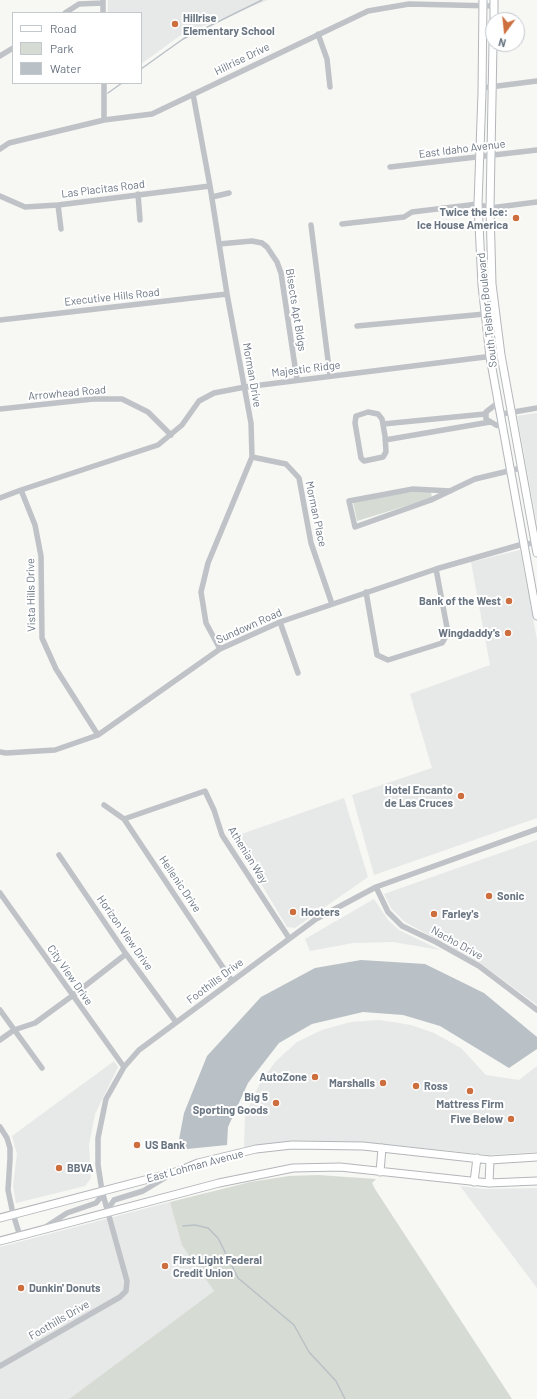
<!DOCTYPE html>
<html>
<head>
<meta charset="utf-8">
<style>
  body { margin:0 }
  #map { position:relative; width:537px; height:1399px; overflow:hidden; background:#f7f7f4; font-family:Barlow,sans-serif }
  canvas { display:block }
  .legend { position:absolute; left:12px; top:12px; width:130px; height:72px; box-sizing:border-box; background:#fff; border:1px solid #c3c8cd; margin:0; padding:5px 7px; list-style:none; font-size:12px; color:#6a7582 }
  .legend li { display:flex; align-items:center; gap:8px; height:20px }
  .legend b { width:20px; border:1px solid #c3c8cd }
  .north { position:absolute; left:485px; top:12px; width:40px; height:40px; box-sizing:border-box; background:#fff; border:1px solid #c3c8cd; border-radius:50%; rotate:195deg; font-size:11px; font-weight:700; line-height:16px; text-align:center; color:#6a7582 }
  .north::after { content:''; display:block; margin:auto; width:14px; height:18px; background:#cd6e3e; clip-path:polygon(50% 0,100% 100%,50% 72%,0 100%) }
</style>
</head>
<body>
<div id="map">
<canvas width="537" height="1399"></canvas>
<ul class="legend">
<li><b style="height:5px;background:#fff"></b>Road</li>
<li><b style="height:11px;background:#d6dbd4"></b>Park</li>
<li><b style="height:11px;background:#b9c1c6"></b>Water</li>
</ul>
<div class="north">N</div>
</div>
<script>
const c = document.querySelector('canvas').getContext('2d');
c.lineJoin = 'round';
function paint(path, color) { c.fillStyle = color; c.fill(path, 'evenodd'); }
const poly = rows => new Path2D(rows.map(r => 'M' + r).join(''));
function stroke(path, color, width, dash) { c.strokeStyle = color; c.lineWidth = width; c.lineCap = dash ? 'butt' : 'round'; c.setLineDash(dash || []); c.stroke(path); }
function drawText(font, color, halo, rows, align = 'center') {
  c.font = font + ' Barlow,sans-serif'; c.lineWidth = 4; c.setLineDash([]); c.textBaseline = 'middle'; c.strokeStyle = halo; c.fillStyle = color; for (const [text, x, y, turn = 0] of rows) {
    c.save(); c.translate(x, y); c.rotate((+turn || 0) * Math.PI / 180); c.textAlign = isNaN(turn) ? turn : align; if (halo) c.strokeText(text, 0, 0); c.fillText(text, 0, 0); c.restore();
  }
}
paint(poly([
  [108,0,268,0,181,35,141,64,141,13,108,13],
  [537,413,537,524,517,416],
  [520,550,537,640,537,818,374,875,352,795,432,768,410,694,490,665,471,562],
  [344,798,368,877,295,928,287,927,233,837],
  [537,840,537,1005,480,963,405,922,391,908,384,894],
  [374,899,388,920,399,930,440,950,393,942,353,943,310,951,305,939],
  [379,1020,411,1025,434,1033,461,1048,486,1075,519,1080,537,1066,537,1152,489,1155,363,1142,279,1143,244,1147,245,1115,259,1085,275,1062,297,1042,322,1030,351,1022],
  [114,1061,118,1067,95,1114,89,1145,91,1178,85,1186,16,1203,13,1186,17,1154,12,1136],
  [460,1186,484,1189,537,1188,537,1288],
  [170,1202,186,1249,214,1291,69,1399,0,1399,0,1247]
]), '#e7e9e8');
paint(poly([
  [418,491,431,492,432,498,357,521,353,502],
  [318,1175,376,1179,372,1183,375,1189,512,1399,69,1399,214,1291,182,1245,170,1202,250,1182,289,1176]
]), '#d6dbd4');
paint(poly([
  [361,960,425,964,484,993,537,1037,537,1049,509,1068,440,1026,403,1015,363,1012,312,1024,279,1043,248,1083,228,1127,227,1145,177,1150,184,1113,207,1056,261,997,315,968]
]), '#b9c1c6');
stroke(poly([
  [141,69,183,39,262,0],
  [108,93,122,83],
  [183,1226,195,1225,208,1228,218,1238,238,1278,294,1325,309,1352,336,1381,345,1399]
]), '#b9c1c6', 1.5);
const major = poly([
  [483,0,482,93,478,204,482,285,490,357,537,616],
  [494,20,494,0],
  [493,44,490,208,492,284,501,355,537,553],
  [380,1172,382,1148],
  [474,1182,477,1158],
  [489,1183,490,1160],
  [0,1218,179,1171,198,1163,256,1149,292,1145,363,1146,490,1160,537,1157],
  [0,1241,219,1183,293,1168,340,1167,489,1183,537,1181]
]);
stroke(major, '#b3b6ba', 9);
stroke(poly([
  [103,1,103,13],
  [65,13,79,4,103,3],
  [318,34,327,59,330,87],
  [0,56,13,48],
  [104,83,104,120],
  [482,88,537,81],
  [193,94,210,186,227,294,251,423,252,457,208,563,201,592,206,623,220,649],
  [0,149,9,143,104,120,152,114,368,11,409,4,494,6],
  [390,167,537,150],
  [138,194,140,220],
  [0,196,25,207,58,205,210,186],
  [212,197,229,193],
  [58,205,61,229],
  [342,224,404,217,412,212,478,204,490,208,537,202],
  [311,225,330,376],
  [219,244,252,241,262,243,267,247,277,262,281,273,297,380],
  [0,320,227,294],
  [357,326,485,314],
  [499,402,486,412,486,419,496,425,504,427],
  [0,409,93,399,122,399,148,412,171,435],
  [368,412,378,414,382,419,385,436,386,452,383,457,364,461,361,458,355,423,356,416,368,412],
  [502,414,537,408],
  [383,424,485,414],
  [385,440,490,422],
  [252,457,286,464,299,478,311,543,332,604],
  [21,490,35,525,41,556,42,638,56,669,98,735],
  [450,491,413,489,349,501,355,527,431,500,475,479,521,468],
  [0,498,21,490,158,445,182,425,199,401,214,393,245,387,501,355],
  [366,592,377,655,388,660,442,643,448,633,436,569],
  [280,622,298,673],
  [0,752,6,753,55,750,98,735,220,649,280,622,436,569,523,544,537,543],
  [104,805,124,819,232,981],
  [124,819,205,791,214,810,222,835,289,938],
  [59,855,126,954,176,1022],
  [376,887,388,912,402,926,436,942,479,966,537,1010],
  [0,893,124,1067],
  [0,1010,42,1068],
  [0,1040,14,1030,35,1023,72,996,126,954],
  [0,1127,7,1138,10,1148,10,1159,8,1190,13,1214,20,1236],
  [109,1211,110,1206,114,1200,143,1191,168,1176],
  [44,1228,67,1213,96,1203,100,1198,102,1192],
  [0,1366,120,1297,126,1291,127,1281,102,1191,98,1165,98,1138,106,1099,124,1067,139,1050,316,919,376,887,537,829]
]), '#bfc2c6', 5.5);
stroke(major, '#fff', 7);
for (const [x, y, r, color] of [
  [175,24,4,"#cd6e3e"],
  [516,218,4,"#cd6e3e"],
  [509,601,4,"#cd6e3e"],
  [508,633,4,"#cd6e3e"],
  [461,796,4,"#cd6e3e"],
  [489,896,4,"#cd6e3e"],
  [293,912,4,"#cd6e3e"],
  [434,914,4,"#cd6e3e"],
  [315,1077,4,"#cd6e3e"],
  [383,1083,4,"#cd6e3e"],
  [416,1086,4,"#cd6e3e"],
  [470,1091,4,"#cd6e3e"],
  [276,1103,4,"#cd6e3e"],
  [511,1119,4,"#cd6e3e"],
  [137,1145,4,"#cd6e3e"],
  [59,1168,4,"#cd6e3e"],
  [165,1266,4,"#cd6e3e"],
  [21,1288,4,"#cd6e3e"]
]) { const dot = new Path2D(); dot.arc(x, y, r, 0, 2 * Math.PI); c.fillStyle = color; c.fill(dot); stroke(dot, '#fff', 1.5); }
drawText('bold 11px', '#6a7582', '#fff', [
  ["Hillrise",183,18],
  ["Elementary School",183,31],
  ["Twice the Ice:",508,212,"right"],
  ["Ice House America",508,225,"right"],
  ["Bank of the West",501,601,"right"],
  ["Wingdaddy's",500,633,"right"],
  ["Hotel Encanto",453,790,"right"],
  ["de Las Cruces",453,803,"right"],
  ["Sonic",497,896],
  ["Hooters",301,912],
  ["Farley's",442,914],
  ["AutoZone",307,1077,"right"],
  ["Marshalls",375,1083,"right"],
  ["Ross",424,1086],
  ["Big 5",268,1097,"right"],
  ["Sporting Goods",268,1110,"right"],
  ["Mattress Firm",470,1104,"center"],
  ["Five Below",503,1119,"right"],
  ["US Bank",145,1145],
  ["BBVA",67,1168],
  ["First Light Federal",173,1260],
  ["Credit Union",173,1273],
  ["Dunkin' Donuts",29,1288]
], 'left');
drawText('11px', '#6a7582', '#fff', [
  ["Hillrise Drive",242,59,-26],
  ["East Idaho Avenue",462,149,-7],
  ["Las Placitas Road",103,189,-7],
  ["Executive Hills Road",112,297,-6],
  ["Bisects Apt Bldgs",296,310,81],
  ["South Telshor Boulevard",487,310,-96],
  ["Majestic Ridge",306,369,-7],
  ["Morman Drive",252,375,80],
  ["Arrowhead Road",67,393,-5],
  ["Morman Place",316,514,78],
  ["Vista Hills Drive",31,595,-91],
  ["Sundown Road",249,626,-24],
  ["Athenian Way",248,855,58],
  ["Hellenic Drive",180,884,56],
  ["Horizon View Drive",125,933,55],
  ["Nacho Drive",457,943,29],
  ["City View Drive",70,975,55],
  ["Foothills Drive",215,981,-37],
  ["East Lohman Avenue",195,1166,-15],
  ["Foothills Drive",59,1320,-30]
]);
</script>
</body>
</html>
